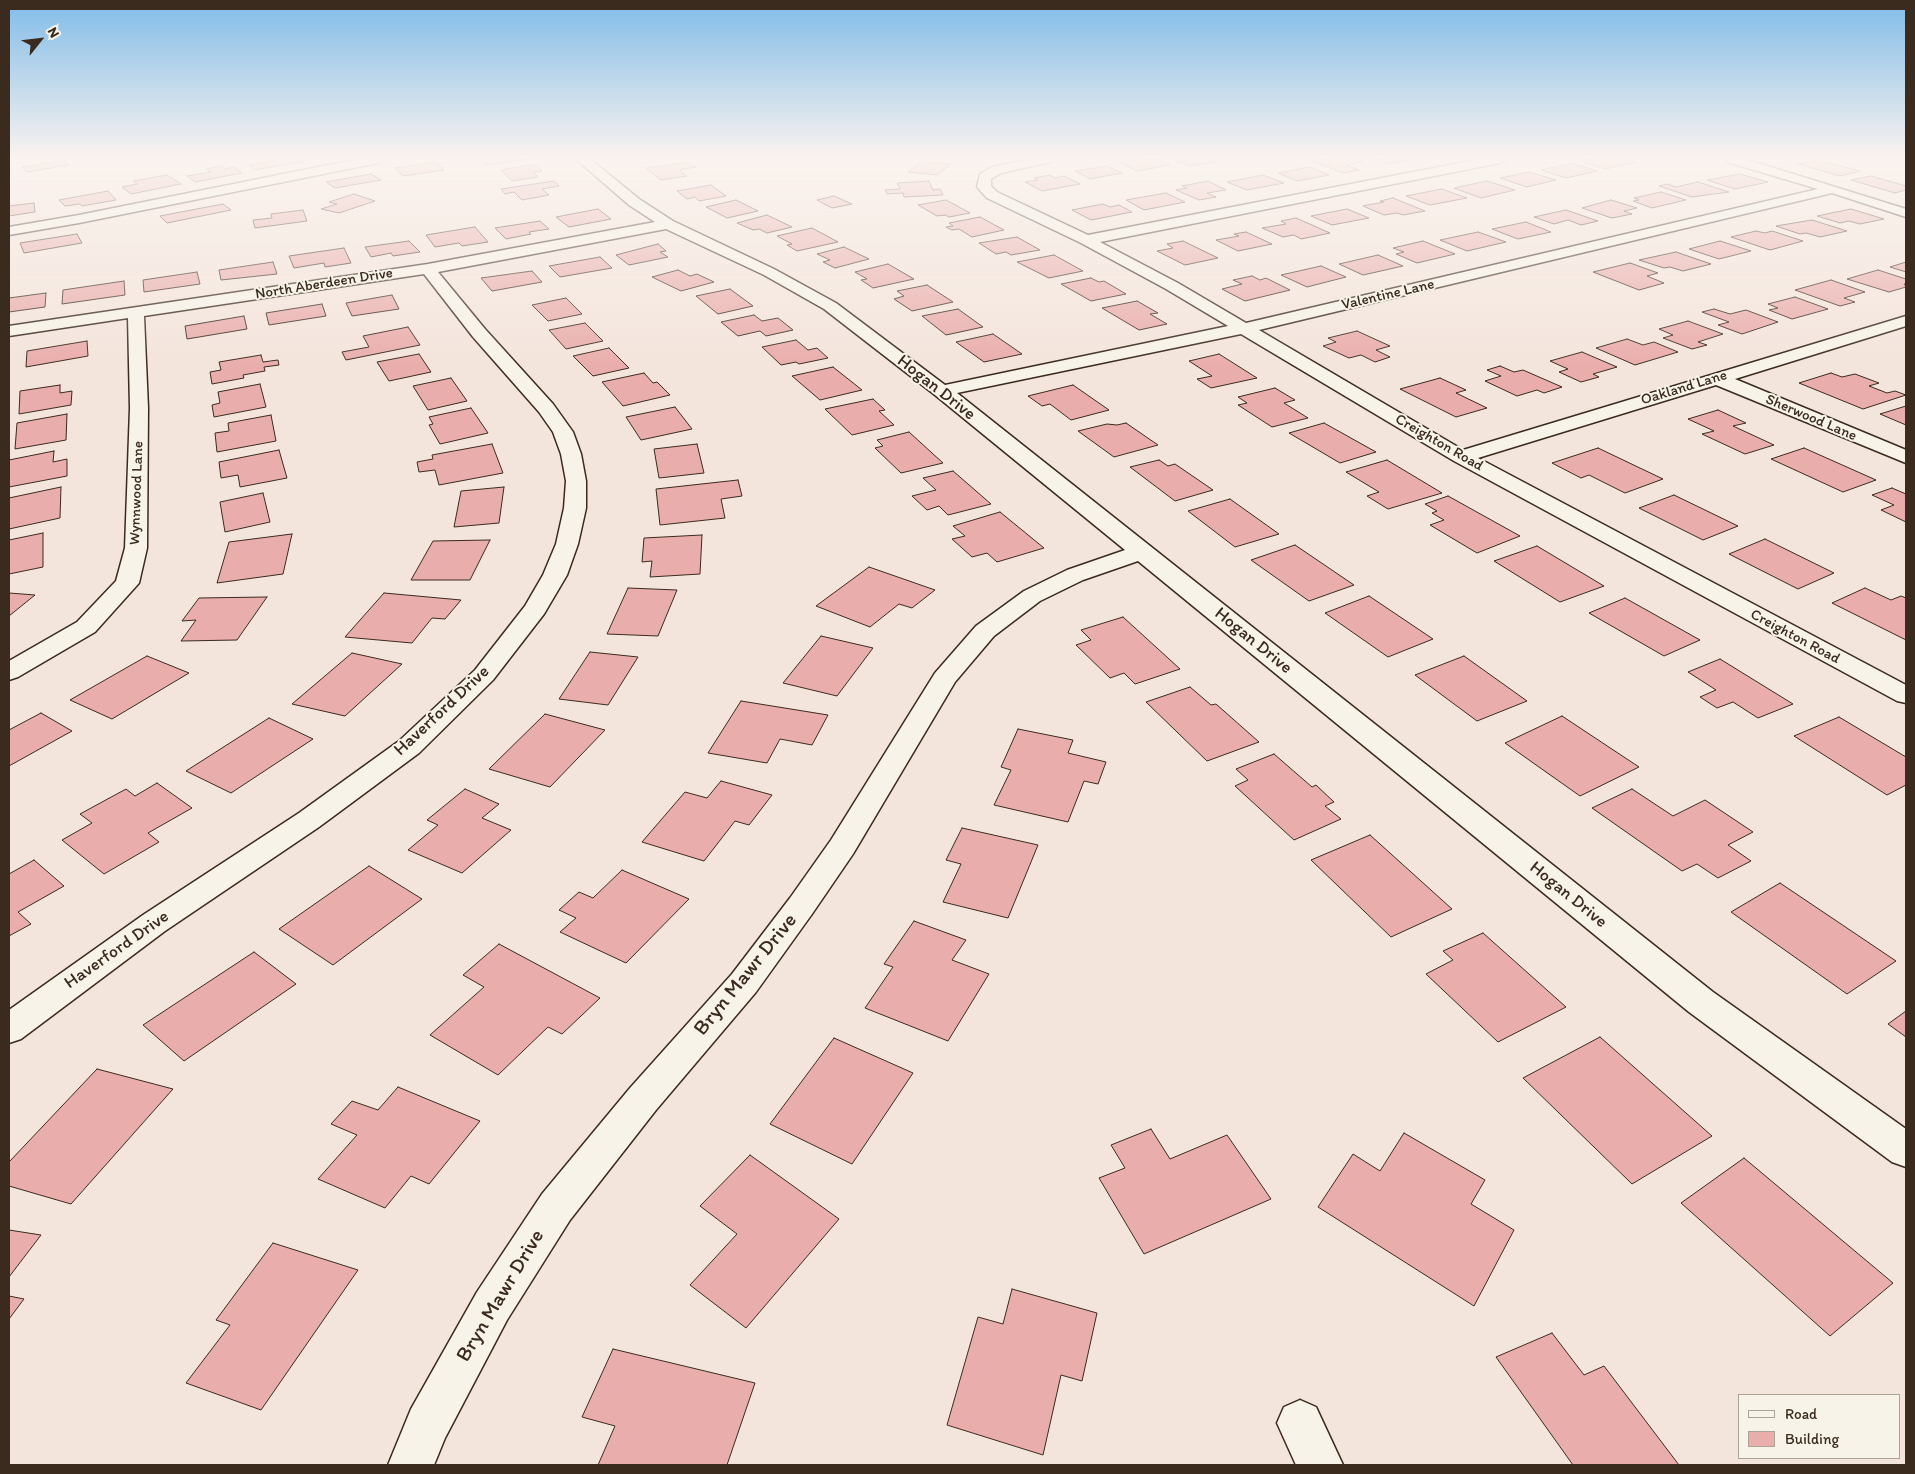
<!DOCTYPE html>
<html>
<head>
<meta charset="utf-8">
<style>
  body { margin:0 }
  #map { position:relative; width:1915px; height:1474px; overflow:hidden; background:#f4e5dc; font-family:Itim,sans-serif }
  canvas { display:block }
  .frame { position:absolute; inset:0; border:10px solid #3b2a1e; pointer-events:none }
  .legend { position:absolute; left:1738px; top:1394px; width:162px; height:65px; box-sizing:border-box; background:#f7f3e8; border:1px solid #aca397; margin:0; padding:6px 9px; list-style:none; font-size:15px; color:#3b2a1e }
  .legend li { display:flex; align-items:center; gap:10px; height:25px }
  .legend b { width:25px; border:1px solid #aca397 }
  .north { position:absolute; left:15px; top:15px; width:50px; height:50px; -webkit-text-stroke:4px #f7f3e8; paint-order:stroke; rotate:61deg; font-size:14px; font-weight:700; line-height:20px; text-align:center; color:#3b2a1e }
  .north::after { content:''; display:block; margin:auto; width:18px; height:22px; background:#3b2a1e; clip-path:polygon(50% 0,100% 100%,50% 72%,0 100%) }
</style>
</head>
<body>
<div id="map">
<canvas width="1915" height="1474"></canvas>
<div class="frame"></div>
<ul class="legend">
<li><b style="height:6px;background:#f7f3e8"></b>Road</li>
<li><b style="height:14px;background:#e9aeac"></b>Building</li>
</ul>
<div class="north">N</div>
</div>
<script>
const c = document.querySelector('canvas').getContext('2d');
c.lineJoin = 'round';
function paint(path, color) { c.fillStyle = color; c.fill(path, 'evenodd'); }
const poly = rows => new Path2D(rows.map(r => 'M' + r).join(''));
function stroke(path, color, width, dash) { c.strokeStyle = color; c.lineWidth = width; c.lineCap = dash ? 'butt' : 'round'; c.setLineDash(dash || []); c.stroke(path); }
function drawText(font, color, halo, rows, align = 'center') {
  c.font = font + ' Itim,sans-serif'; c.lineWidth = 4; c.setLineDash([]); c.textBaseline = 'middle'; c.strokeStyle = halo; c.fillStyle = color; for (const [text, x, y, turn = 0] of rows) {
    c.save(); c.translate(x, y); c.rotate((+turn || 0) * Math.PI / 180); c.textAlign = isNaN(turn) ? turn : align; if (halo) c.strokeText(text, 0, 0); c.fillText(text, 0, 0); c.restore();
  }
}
const building = poly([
  [281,159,303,159,305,161,255,170,249,165,281,159],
  [481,159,529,159,486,165,481,159],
  [1156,159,1170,165,1137,171,1119,162,1156,159],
  [1173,159,1210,159,1216,162,1190,166,1173,159],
  [1323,159,1358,159,1364,161,1346,165,1359,170,1343,173,1312,161,1323,159],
  [1376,159,1414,159,1388,164,1376,159],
  [1589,159,1626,159,1635,162,1605,169,1580,161,1589,159],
  [64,160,69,165,27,172,22,167,64,160],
  [1818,160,1860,171,1840,176,1798,164,1818,160],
  [922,161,951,164,937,175,908,172,922,161],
  [435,162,444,170,403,176,395,168,435,162],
  [688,162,696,167,679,170,687,176,661,180,646,168,688,162],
  [1572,163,1597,171,1566,178,1541,170,1572,163],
  [534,164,542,171,533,172,538,177,512,181,501,170,534,164],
  [220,166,225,169,234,167,242,173,195,182,187,176,211,172,206,169,220,166],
  [1107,166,1122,173,1090,179,1075,171,1107,166],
  [1310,167,1329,175,1297,181,1278,173,1310,167],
  [1529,172,1556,180,1527,187,1500,178,1529,172],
  [371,174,381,180,335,188,326,182,371,174],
  [1740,174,1768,182,1735,189,1707,180,1740,174],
  [167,175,181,184,131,194,122,187,137,184,133,181,167,175],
  [1050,175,1055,178,1064,176,1080,184,1042,191,1025,182,1038,180,1034,178,1050,175],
  [1263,175,1284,183,1247,190,1227,182,1263,175],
  [1871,176,1906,186,1906,190,1895,193,1851,180,1871,176],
  [554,181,559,186,542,189,549,195,522,200,514,192,505,194,501,189,554,181],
  [929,181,933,190,940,189,943,195,904,197,903,193,887,194,885,190,900,189,897,183,929,181],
  [1208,181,1226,190,1207,193,1216,197,1199,200,1176,190,1187,188,1182,186,1208,181],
  [1487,181,1515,190,1481,198,1454,188,1487,181],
  [1698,182,1729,192,1692,197,1659,186,1667,184,1676,187,1698,182],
  [711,185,726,196,699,201,695,197,687,199,677,191,711,185],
  [1442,189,1467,198,1430,205,1406,196,1442,189],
  [108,191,116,200,82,206,80,204,65,206,59,200,108,191],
  [1661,192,1686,200,1652,208,1633,201,1639,200,1634,198,1661,192],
  [1166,193,1185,202,1144,210,1126,200,1166,193],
  [354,194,375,201,339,213,321,209,337,204,329,202,354,194],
  [834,196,852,204,832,208,817,200,834,196],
  [1393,198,1425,211,1403,215,1397,213,1384,215,1363,206,1384,202,1380,201,1393,198],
  [736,200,758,211,727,218,706,207,736,200],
  [946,200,970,213,949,217,945,215,937,216,918,205,946,200],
  [1611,200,1637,208,1624,211,1632,214,1612,218,1582,208,1611,200],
  [34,203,35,212,9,216,9,206,34,203],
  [223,204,231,210,167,223,160,216,223,204],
  [1103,204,1110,207,1119,205,1132,212,1091,220,1072,210,1103,204],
  [598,209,611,219,569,227,556,217,598,209],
  [1347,209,1369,218,1332,225,1311,216,1347,209],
  [1851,209,1884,219,1860,224,1849,221,1840,223,1817,216,1851,209],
  [303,210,307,221,255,228,253,220,272,218,271,214,303,210],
  [1566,210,1598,221,1581,225,1568,220,1554,224,1534,217,1566,210],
  [767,215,792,227,767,233,759,229,753,230,737,223,767,215],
  [980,217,1004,230,972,237,959,229,952,230,946,227,953,226,949,223,980,217],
  [1296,218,1330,233,1301,239,1294,235,1283,237,1262,228,1286,224,1281,221,1296,218],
  [1812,220,1847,231,1820,237,1806,233,1800,234,1776,226,1812,220],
  [540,221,549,229,529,232,531,234,506,239,495,228,540,221],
  [1526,222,1551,232,1518,239,1492,229,1526,222],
  [475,227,488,242,462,246,459,243,435,247,426,235,475,227],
  [812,228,838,242,797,251,787,245,792,244,777,236,812,228],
  [1756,231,1765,233,1772,231,1803,241,1770,250,1731,237,1756,231],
  [1246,232,1272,244,1238,251,1216,240,1239,236,1234,234,1246,232],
  [1478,232,1506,242,1467,251,1440,240,1478,232],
  [77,234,82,243,24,253,20,243,77,234],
  [1017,237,1040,250,1011,255,1006,252,996,254,979,243,1017,237],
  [409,241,420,252,393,256,391,253,371,257,365,247,409,241],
  [1183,241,1218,258,1185,265,1157,251,1173,248,1167,244,1183,241],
  [1423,241,1455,254,1417,263,1396,254,1404,252,1393,248,1423,241],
  [1720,241,1751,251,1719,259,1689,249,1720,241],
  [658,244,666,251,660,252,668,257,629,265,616,255,658,244],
  [844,247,869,259,835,268,823,262,830,260,817,254,844,247],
  [344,248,351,263,325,267,324,263,294,268,289,256,344,248],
  [1676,252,1711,264,1683,271,1670,267,1664,268,1639,260,1676,252],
  [1054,255,1083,271,1049,278,1017,262,1054,255],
  [1378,255,1403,266,1363,275,1339,264,1378,255],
  [600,257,612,268,560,277,549,266,600,257],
  [273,262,277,274,221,280,219,270,273,262],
  [1906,262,1906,272,1890,267,1906,262],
  [1630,263,1658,273,1647,276,1664,283,1639,290,1593,272,1630,263],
  [888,264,914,279,873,288,861,280,867,279,855,272,888,264],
  [1321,266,1346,277,1307,287,1281,275,1321,266],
  [678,270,690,276,697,274,714,282,681,291,652,277,678,270],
  [1878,270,1906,279,1906,283,1904,284,1906,287,1889,292,1847,279,1878,270],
  [532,271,542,282,492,291,481,278,532,271],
  [197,272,200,284,144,292,143,280,197,272],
  [1252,276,1260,280,1266,278,1290,290,1245,301,1222,289,1242,284,1233,280,1252,276],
  [1091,278,1099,282,1104,281,1126,294,1091,301,1061,284,1091,278],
  [1831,280,1865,292,1844,298,1855,302,1840,306,1795,290,1831,280],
  [124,281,125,295,62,304,63,290,124,281],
  [927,285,953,302,912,311,894,299,904,296,897,291,927,285],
  [730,289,753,306,718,314,696,296,730,289],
  [46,293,45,307,9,312,9,298,46,293],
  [392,295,399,309,352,316,346,303,392,295],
  [1795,297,1828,309,1792,319,1769,310,1778,308,1768,304,1795,297],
  [566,298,582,314,548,321,532,305,566,298],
  [1137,301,1158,313,1150,314,1167,324,1139,330,1102,308,1137,301],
  [322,304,326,316,269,325,266,313,322,304],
  [958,309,983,327,946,335,922,316,958,309],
  [1714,309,1730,314,1746,310,1778,322,1742,334,1718,325,1729,322,1702,312,1714,309],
  [754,315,762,321,778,318,793,330,766,336,760,331,738,336,721,322,754,315],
  [244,316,247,329,187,339,185,326,244,316],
  [1688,321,1723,334,1698,342,1707,345,1692,349,1663,338,1673,335,1659,329,1688,321],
  [585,323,603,341,566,349,549,330,585,323],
  [408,327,420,345,346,360,342,352,369,347,363,336,408,327],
  [1357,331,1390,346,1376,350,1390,357,1375,362,1361,355,1349,358,1323,346,1336,342,1328,338,1357,331],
  [993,334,1022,354,984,362,956,342,993,334],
  [1627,339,1643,345,1654,342,1678,352,1635,365,1596,348,1627,339],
  [796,340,808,350,817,348,828,358,799,364,796,362,781,365,762,347,796,340],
  [87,341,88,356,26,367,27,351,87,341],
  [609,348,629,368,593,376,573,356,609,348],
  [1582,352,1617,367,1593,374,1599,377,1581,382,1559,372,1568,369,1550,361,1582,352],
  [419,354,431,372,389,381,377,362,419,354],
  [1219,354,1257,378,1211,388,1197,379,1212,376,1189,361,1219,354],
  [261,355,263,362,278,360,279,365,264,367,265,371,243,375,244,378,212,384,210,372,221,370,219,362,261,355],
  [1500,366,1514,372,1523,370,1562,387,1544,393,1537,390,1517,396,1485,381,1501,376,1487,370,1500,366],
  [833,367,862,390,820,400,792,376,833,367],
  [644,373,653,383,657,382,670,395,623,406,602,382,644,373],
  [1831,373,1842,377,1855,374,1879,383,1869,386,1887,393,1895,391,1906,395,1863,409,1799,383,1831,373],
  [451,378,467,401,428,410,413,386,451,378],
  [1440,378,1466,390,1456,393,1487,408,1456,417,1400,389,1440,378],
  [260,384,266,407,214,417,212,405,220,403,218,392,260,384],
  [60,385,60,393,72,391,71,405,19,414,20,391,60,385],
  [1073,385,1109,410,1071,420,1050,404,1042,406,1028,396,1073,385],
  [1275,388,1295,400,1284,403,1308,418,1272,427,1238,405,1247,403,1238,397,1275,388],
  [873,399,885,410,879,411,894,425,852,435,825,409,873,399],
  [1906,406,1906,425,1880,414,1906,406],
  [675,407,692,429,641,440,626,417,675,407],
  [471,408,488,433,440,444,429,425,433,424,429,417,471,408],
  [1718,410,1746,423,1733,426,1774,445,1745,454,1702,434,1714,431,1688,419,1718,410],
  [67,414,66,440,15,449,17,423,67,414],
  [271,415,276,441,217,452,215,433,229,431,228,423,271,415],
  [1126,423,1158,445,1114,457,1078,431,1107,424,1117,425,1126,423],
  [1324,423,1376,452,1340,463,1289,433,1324,423],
  [909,432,943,463,901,473,875,448,883,446,877,440,909,432],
  [492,444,503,473,439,485,435,470,419,472,417,462,433,459,432,455,492,444],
  [697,444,704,473,659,478,654,449,697,444],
  [1598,448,1663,479,1625,493,1589,475,1581,478,1552,463,1598,448],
  [1804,448,1876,480,1843,492,1771,459,1804,448],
  [279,450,287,478,240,487,238,475,221,478,219,462,279,450],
  [54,451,53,462,67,459,67,476,9,487,9,460,54,451],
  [1159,460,1168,466,1175,464,1213,490,1175,501,1130,467,1159,460],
  [1387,460,1442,493,1388,509,1367,496,1379,492,1346,472,1387,460],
  [953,471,991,504,948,515,939,506,927,510,912,496,936,490,923,478,953,471],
  [738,480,742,496,721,499,725,518,660,525,656,489,738,480],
  [61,487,60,518,9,529,9,498,61,487],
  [504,487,499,523,454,527,461,491,504,487],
  [1892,488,1906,494,1906,522,1881,510,1894,505,1872,495,1892,488],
  [263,493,270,522,225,532,220,502,263,493],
  [1674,495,1738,526,1703,540,1639,508,1674,495],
  [1448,496,1520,536,1477,553,1430,525,1444,520,1432,513,1437,511,1425,504,1448,496],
  [1230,499,1279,534,1235,547,1188,511,1230,499],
  [1000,512,1044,548,997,562,987,553,972,557,952,539,965,536,953,526,1000,512],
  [43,533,43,567,9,574,9,540,43,533],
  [292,534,283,574,217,583,229,542,292,534],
  [702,535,700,574,650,577,652,561,642,562,644,538,702,535],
  [1765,539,1834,573,1798,589,1729,554,1765,539],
  [490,540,470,580,411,580,433,541,490,540],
  [1295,545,1354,585,1309,601,1251,560,1295,545],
  [1537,546,1604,586,1560,602,1494,561,1537,546],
  [869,567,935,590,912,608,899,604,870,627,816,606,869,567],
  [628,588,677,590,658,636,607,634,628,588],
  [1865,588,1891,600,1901,596,1906,598,1906,640,1832,603,1865,588],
  [9,593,35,595,9,616,9,593],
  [384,593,461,600,445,619,432,618,412,643,345,637,384,593],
  [1369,596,1433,639,1388,657,1325,613,1369,596],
  [267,597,237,640,181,641,196,620,182,621,199,598,267,597],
  [1625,598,1700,640,1664,656,1589,613,1625,598],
  [1123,617,1180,669,1135,684,1124,673,1110,678,1076,645,1091,640,1081,630,1123,617],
  [821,636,873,648,837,696,783,683,821,636],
  [590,652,638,657,608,705,559,699,590,652],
  [352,653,402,664,345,716,292,704,352,653],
  [147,656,189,673,112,719,70,700,147,656],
  [1464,656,1527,701,1477,721,1415,675,1464,656],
  [1720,659,1793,704,1758,718,1733,702,1717,708,1700,697,1716,690,1688,672,1720,659],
  [1190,687,1211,705,1216,704,1259,742,1207,761,1146,702,1190,687],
  [741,701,828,715,812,745,780,739,767,763,708,753,741,701],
  [41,713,72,731,9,766,9,730,41,713],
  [545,714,605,730,550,787,489,769,545,714],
  [1562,716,1639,767,1580,796,1505,743,1562,716],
  [1839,717,1906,757,1906,785,1887,795,1794,736,1839,717],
  [269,718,313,739,231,793,186,771,269,718],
  [1018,729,1073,740,1068,753,1106,762,1098,784,1084,781,1068,822,994,805,1011,770,1001,767,1018,729],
  [1274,754,1312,787,1316,785,1334,802,1325,806,1341,819,1294,840,1235,786,1248,780,1236,769,1274,754],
  [721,781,772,795,749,825,735,821,704,861,642,842,685,792,707,798,721,781],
  [157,783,192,808,148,833,159,842,104,874,62,840,92,823,80,814,126,789,135,796,157,783],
  [465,789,499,804,482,818,511,830,462,873,408,850,438,825,427,820,465,789],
  [1632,789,1673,816,1705,800,1753,832,1728,845,1751,861,1718,878,1697,864,1682,871,1592,808,1632,789],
  [962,828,1038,845,1008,918,943,902,961,864,946,860,962,828],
  [1370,835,1452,909,1391,937,1311,860,1370,835],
  [34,860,64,886,18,912,31,924,9,936,9,874,34,860],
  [369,866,422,899,333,965,279,929,369,866],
  [622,870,689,899,626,963,560,932,576,918,559,910,579,892,593,898,622,870],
  [1780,883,1896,961,1847,994,1731,912,1780,883],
  [914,921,966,940,952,960,989,974,948,1041,865,1008,893,967,884,964,914,921],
  [1483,933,1566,1007,1498,1042,1426,974,1453,960,1443,951,1483,933],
  [499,944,600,998,562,1034,548,1027,498,1075,430,1035,484,987,463,975,499,944],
  [254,952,296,984,184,1061,143,1025,254,952],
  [1906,1011,1906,1037,1888,1024,1906,1011],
  [1600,1037,1712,1136,1632,1184,1523,1078,1600,1037],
  [834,1038,913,1073,852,1164,770,1124,834,1038],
  [97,1069,173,1089,71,1204,9,1186,9,1162,97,1069],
  [398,1087,480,1121,429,1184,411,1176,385,1208,318,1179,357,1135,331,1124,352,1101,378,1110,398,1087],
  [1151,1129,1170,1159,1227,1135,1271,1199,1144,1254,1099,1178,1125,1168,1111,1145,1151,1129],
  [1404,1133,1485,1180,1471,1204,1514,1230,1474,1306,1318,1207,1353,1154,1380,1171,1404,1133],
  [750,1155,839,1219,746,1328,690,1285,737,1234,700,1206,750,1155],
  [1744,1158,1893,1283,1830,1336,1681,1203,1744,1158],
  [9,1230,41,1235,9,1277,9,1230],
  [273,1243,358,1270,261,1410,186,1383,230,1325,216,1320,273,1243],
  [1012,1289,1097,1313,1082,1381,1061,1375,1043,1455,947,1425,978,1317,1003,1324,1012,1289],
  [9,1296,24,1299,9,1319,9,1296],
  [1552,1333,1584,1375,1604,1366,1679,1465,1573,1465,1496,1357,1552,1333],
  [613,1349,755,1383,727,1465,598,1465,615,1426,582,1417,613,1349]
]);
paint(building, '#e9aeac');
stroke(building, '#3b2a1e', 1);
const minor = poly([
  [358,159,384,159,378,163,79,223,9,235,9,227,79,215,358,159],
  [576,159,590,159,639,199,673,221,774,269,836,303,945,385,1228,326,1166,289,1081,243,987,198,977,187,980,174,992,167,1029,159,1053,159,1051,162,1001,173,991,179,991,186,997,192,1088,235,1480,159,1506,159,1500,163,1100,242,1178,283,1246,323,1818,189,1727,162,1725,159,1745,159,1906,209,1906,217,1832,193,1259,330,1463,450,1906,316,1906,326,1735,379,1906,450,1906,463,1716,385,1478,458,1906,685,1906,703,1897,701,1454,461,1241,334,957,393,1713,992,1906,1129,1906,1167,1892,1162,1689,1012,1138,561,1083,580,1040,601,994,636,955,682,853,854,812,914,756,992,656,1110,570,1220,507,1320,445,1438,434,1465,388,1465,411,1409,477,1292,542,1194,630,1088,732,974,790,898,831,840,935,673,976,626,1024,591,1067,570,1125,550,935,395,824,309,764,275,666,229,438,272,485,329,553,404,573,432,581,454,586,481,586,508,578,544,567,575,544,614,493,680,419,753,319,827,165,931,21,1039,9,1043,9,1010,143,915,299,813,399,741,475,670,525,606,543,575,556,544,564,508,566,481,561,454,553,432,539,412,473,337,424,274,144,316,148,408,147,548,139,583,95,632,18,677,9,680,9,661,77,622,116,581,125,548,130,408,128,318,9,336,9,326,428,264,655,222,629,205,576,159],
  [1300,1400,1316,1407,1343,1465,1296,1465,1277,1423,1284,1407,1300,1400]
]);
stroke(minor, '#3b2a1e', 3);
paint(minor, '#f7f3e8');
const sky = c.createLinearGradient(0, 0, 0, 366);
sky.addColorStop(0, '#81bce8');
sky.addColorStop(0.43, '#faf3ef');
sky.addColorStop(1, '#faf3ef00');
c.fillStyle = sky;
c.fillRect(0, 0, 1915, 366);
drawText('15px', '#3b2a1e', '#f7f3e8', [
  ["North Aberdeen Drive",324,284,-9],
  ["Valentine Lane",1388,295,-13],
  ["Oakland Lane",1684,388,-17],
  ["Sherwood Lane",1811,418,23],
  ["Creighton Road",1439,443,30],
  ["Wynnwood Lane",137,493,-88],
  ["Creighton Road",1795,637,28]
]);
drawText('18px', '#3b2a1e', '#f7f3e8', [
  ["Hogan Drive",936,388,38],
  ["Hogan Drive",1253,641,39],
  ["Haverford Drive",442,711,-43],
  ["Hogan Drive",1568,895,39],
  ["Haverford Drive",117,950,-35]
]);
drawText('21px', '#3b2a1e', '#f7f3e8', [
  ["Bryn Mawr Drive",746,975,-51],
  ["Bryn Mawr Drive",501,1296,-59]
]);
</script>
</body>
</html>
